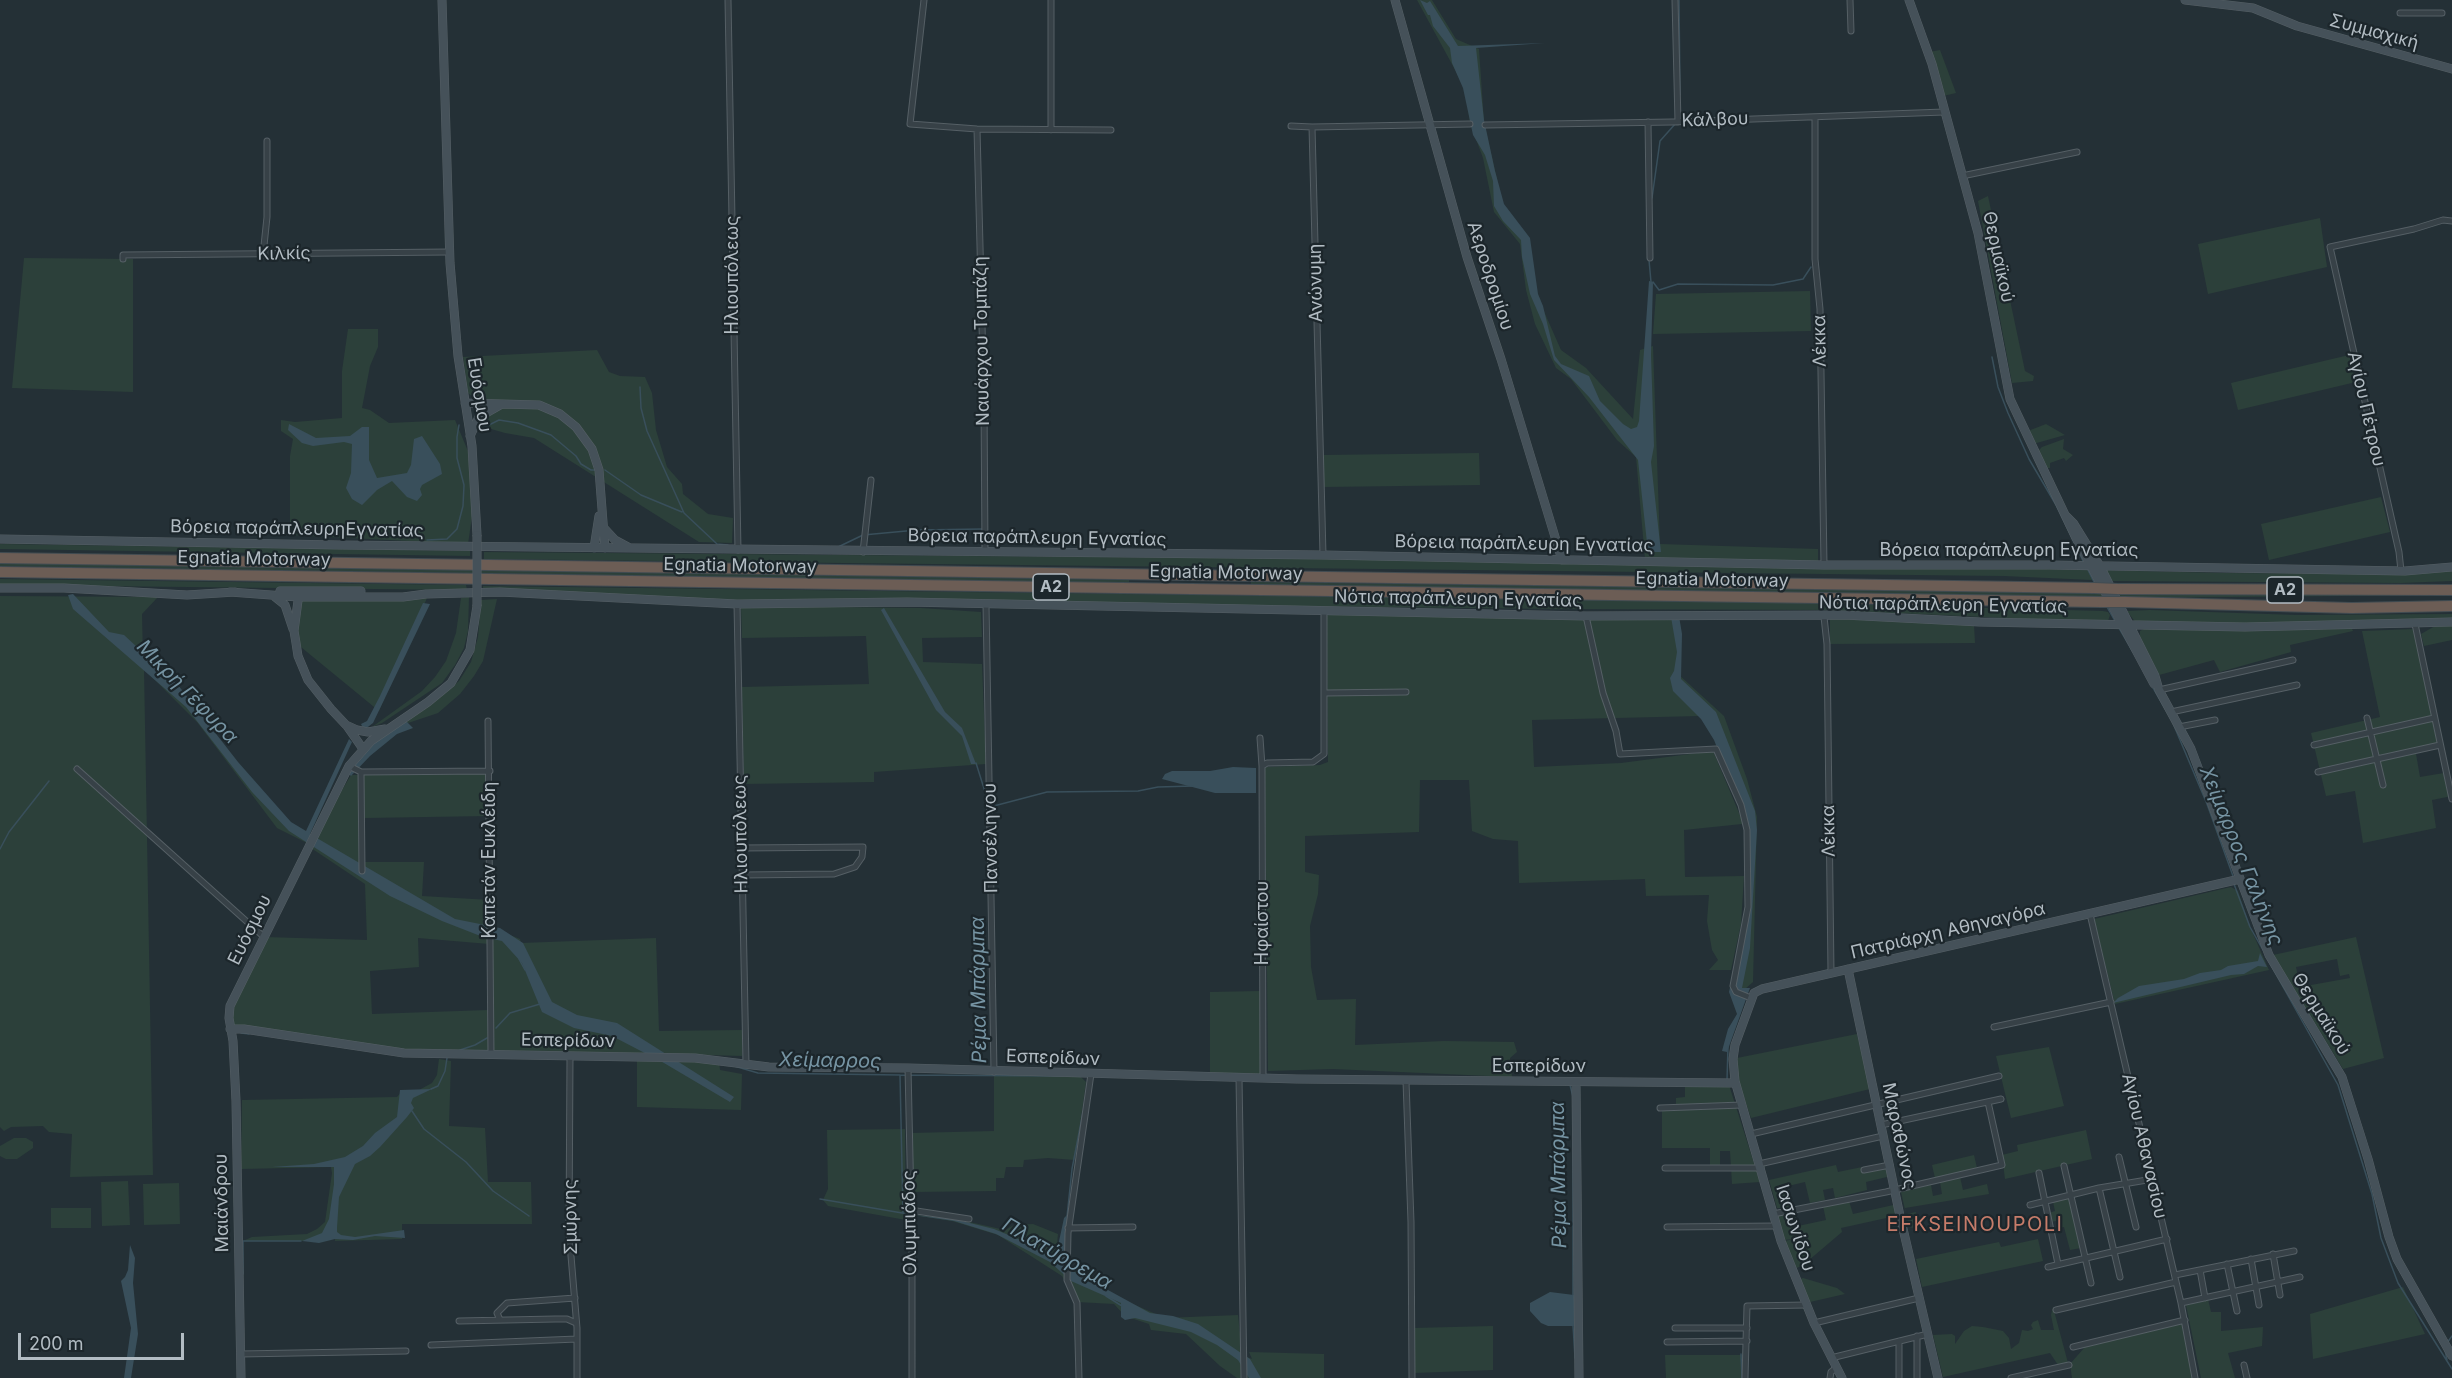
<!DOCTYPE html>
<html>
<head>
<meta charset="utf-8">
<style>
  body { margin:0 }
  #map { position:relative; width:2452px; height:1378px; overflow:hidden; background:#243036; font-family:Inter,sans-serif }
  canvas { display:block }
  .scale { position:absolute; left:18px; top:1333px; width:166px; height:27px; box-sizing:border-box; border:3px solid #b2bcc3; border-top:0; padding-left:8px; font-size:18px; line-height:21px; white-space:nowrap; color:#b2bcc3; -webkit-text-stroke:4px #1c262b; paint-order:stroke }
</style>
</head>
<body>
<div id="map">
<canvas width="2452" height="1378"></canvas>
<div class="scale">200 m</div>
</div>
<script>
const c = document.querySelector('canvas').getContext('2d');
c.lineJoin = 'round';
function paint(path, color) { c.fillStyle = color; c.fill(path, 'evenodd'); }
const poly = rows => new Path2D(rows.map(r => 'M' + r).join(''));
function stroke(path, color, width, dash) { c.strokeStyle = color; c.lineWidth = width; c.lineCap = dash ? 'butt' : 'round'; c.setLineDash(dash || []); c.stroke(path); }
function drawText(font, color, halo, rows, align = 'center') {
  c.font = font + ' Inter,sans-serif'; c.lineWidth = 4.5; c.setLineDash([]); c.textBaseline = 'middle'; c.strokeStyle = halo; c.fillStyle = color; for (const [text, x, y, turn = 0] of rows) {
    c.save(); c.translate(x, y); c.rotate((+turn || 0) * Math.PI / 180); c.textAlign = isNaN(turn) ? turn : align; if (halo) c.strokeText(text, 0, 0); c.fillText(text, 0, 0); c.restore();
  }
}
paint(poly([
  [1417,0,1432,0,1456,39,1479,49,1484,122,1503,206,1530,243,1535,291,1561,350,1586,368,1633,419,1640,350,1653,346,1660,544,1818,549,1818,563,1645,559,1636,457,1617,440,1571,379,1556,368,1535,324,1526,290,1520,244,1494,212,1483,158,1470,123,1465,88],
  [1940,50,1956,93,1943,96,1929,52],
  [1988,196,2025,371,2034,376,2033,381,2012,383,1978,201],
  [2320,218,2327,267,2208,294,2198,244],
  [24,258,133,259,133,392,12,388],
  [1810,291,1811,331,1653,334,1656,294],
  [348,329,378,329,378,347,370,366,362,408,370,410,389,423,455,420,470,456,473,510,468,544,290,535,290,456,293,439,281,431,281,420,295,422,342,418,342,371],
  [597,350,609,372,620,376,645,377,652,393,656,430,667,467,682,484,683,494,708,514,733,518,732,543,699,542,534,438,505,433,477,425,479,402,468,393,463,357],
  [2349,355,2356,382,2238,410,2231,383],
  [2046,424,2065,435,2033,444,2028,431],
  [2064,439,2063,449,2073,455,2066,461,2064,458,2050,463,2050,468,2046,468,2036,453,2042,447],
  [1479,453,1480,485,1323,487,1323,455],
  [2381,497,2390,532,2269,560,2261,524],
  [0,544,470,551,470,556,0,549],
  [484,552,1332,559,2003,568,2225,573,2400,574,2452,571,2452,581,2401,583,2114,581,2004,576,484,559],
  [0,563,1129,580,1129,583,0,566],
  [0,579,466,585,467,590,0,585],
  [1251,582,2097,593,2452,593,2452,595,2123,598,1251,585],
  [483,586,1760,602,2103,611,2108,612,2110,615,2108,621,2071,621,1830,610,1561,609,659,599,483,592],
  [0,596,158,597,142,614,143,659,161,675,280,817,313,838,351,775,488,773,488,816,365,818,361,862,424,862,422,896,490,900,490,927,520,939,521,943,656,938,659,1031,742,1030,742,1056,672,1054,719,1062,720,1070,742,1074,741,1110,637,1107,637,1060,494,1051,489,944,418,938,419,967,370,971,372,1014,488,1010,488,1051,403,1051,231,1025,230,1006,264,937,367,940,365,884,308,846,309,844,277,828,197,722,144,669,153,1175,70,1177,72,1134,49,1132,43,1126,11,1127,4,1131,0,1127],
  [469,597,468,631,464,648,455,665,442,683,382,723,372,727,422,691,435,677,446,661,456,633,461,598],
  [427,598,379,711,296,643,298,600],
  [497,599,483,661,474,676,460,694,438,713,399,726,431,705,459,681,471,662,478,637,481,600],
  [741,606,921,608,981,612,982,637,922,638,923,662,982,664,986,764,874,772,874,782,744,784,742,687,869,684,866,636,742,638],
  [2150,610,2297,615,2452,614,2452,618,2312,624,2136,623,2127,611],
  [1331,613,1671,617,1678,621,1678,674,1724,716,1747,779,1757,817,1753,982,1745,989,1740,989,1750,818,1717,733,1700,716,1532,720,1534,767,1621,763,1713,751,1742,820,1742,824,1684,830,1685,877,1744,876,1741,924,1731,970,1709,970,1718,960,1712,950,1707,921,1709,895,1646,896,1645,879,1519,883,1518,841,1493,839,1472,831,1469,780,1420,780,1419,832,1305,836,1305,872,1319,875,1318,894,1310,926,1311,967,1317,1000,1356,999,1355,1045,1444,1041,1514,1042,1517,1052,1510,1058,1512,1077,1333,1069,1268,1071,1265,768,1267,767,1320,765,1328,762,1327,616],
  [1830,618,1974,625,1975,643,1830,644],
  [2452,625,2452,640,2424,646,2421,634,2435,626],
  [2144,629,2352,629,2353,631,2290,645,2291,652,2220,672,2214,660,2159,675,2140,639,2140,631],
  [2414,629,2438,743,2415,748,2420,777,2444,773,2452,796,2432,800,2436,828,2363,843,2355,791,2326,796,2311,733,2380,717,2362,631],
  [2231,887,2238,891,2250,927,2269,970,2115,1004,2094,919],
  [2356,937,2384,1058,2343,1069,2273,955],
  [2337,959,2340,976,2349,974,2350,978,2300,987,2296,967],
  [1260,991,1260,1074,1210,1073,1210,992],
  [1857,1034,1870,1089,1751,1118,1738,1080,1737,1058],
  [2049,1047,2064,1106,2011,1118,1996,1056],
  [439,1059,451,1061,449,1126,485,1128,488,1182,531,1182,532,1224,402,1224,402,1239,335,1241,335,1231,324,1241,243,1241,252,1237,307,1234,317,1229,325,1222,332,1173,331,1167,241,1169,242,1100,397,1097,403,1090,419,1090,432,1083,437,1075],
  [994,1075,1081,1077,1086,1082,1075,1160,1048,1158,1024,1160,1023,1167,1006,1167,1004,1178,996,1178,996,1191,912,1192,911,1133,994,1131],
  [1729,1085,1760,1182,1732,1184,1730,1151,1720,1151,1720,1169,1710,1169,1710,1148,1662,1148,1662,1108,1676,1108,1676,1098,1685,1097,1685,1086],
  [905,1129,906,1220,828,1206,823,1200,828,1189,827,1130],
  [2086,1130,2092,1159,2005,1179,2002,1155,2018,1151,2017,1145],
  [14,1138,26,1138,33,1142,33,1148,17,1159,6,1159,0,1156,0,1146],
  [1974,1155,1977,1168,1935,1178,1932,1165],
  [1836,1165,1838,1172,1862,1167,1863,1171,1889,1166,1891,1176,1866,1182,1867,1190,1835,1198,1833,1188,1823,1190,1825,1200,1810,1203,1805,1182,1788,1186,1793,1208,1777,1208,1769,1180],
  [1960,1177,1963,1190,1987,1184,1989,1194,1905,1208,1906,1214,1916,1212,1918,1221,1913,1223,1914,1228,1909,1227,1901,1192,1931,1185,1933,1196,1942,1194,1940,1182],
  [128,1181,130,1225,102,1226,101,1182],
  [179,1183,180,1224,144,1225,143,1184],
  [2069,1197,2081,1248,2070,1250,2064,1227,2059,1228,2056,1221,2050,1222,2049,1213,2055,1211,2053,1202],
  [1849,1201,1853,1214,1898,1204,1900,1215,1841,1228,1842,1232,1802,1266,1796,1268,1785,1241,1793,1239,1784,1240,1777,1215,1794,1212,1798,1226,1826,1220,1823,1206],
  [51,1208,91,1208,91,1228,51,1228],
  [913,1215,947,1217,1005,1230,1014,1225,1033,1224,1058,1234,1056,1254,1105,1292,1165,1318,1238,1315,1242,1353,1241,1378,1237,1378,1220,1366,1186,1334,1151,1330,1149,1324,1125,1316,1114,1304,1077,1302,1062,1276,998,1235,952,1221],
  [2038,1239,2043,1261,1922,1287,1916,1259,1999,1242,2001,1247],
  [1803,1278,1837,1288,1845,1294,1810,1302,1800,1279],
  [2403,1287,2425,1334,2313,1359,2310,1314],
  [2208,1299,2211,1312,2221,1312,2221,1331,2263,1327,2262,1346,2228,1353,2235,1378,2201,1378,2186,1305],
  [2053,1307,2068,1363,2058,1365,2050,1353,1943,1377,1933,1335,1952,1334,1955,1336,1955,1344,1964,1331,1972,1326,1983,1327,2003,1331,2009,1338,2011,1349,2019,1343,2022,1330,2028,1331,2033,1329,2031,1325,2033,1322,2038,1320,2041,1330,2054,1330,2051,1315],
  [2183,1323,2196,1378,2072,1378,2070,1364,2085,1347],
  [1493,1326,1493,1370,1414,1373,1413,1328],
  [1249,1352,1324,1354,1324,1378,1247,1378,1247,1357,1252,1359],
  [1665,1355,1744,1355,1745,1378,1666,1378]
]), '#2c403a');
paint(poly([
  [1420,0,1427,3,1430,1,1458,46,1545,43,1476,48,1484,120,1495,171,1504,204,1530,238,1538,294,1543,306,1555,356,1561,364,1589,376,1600,401,1623,424,1631,429,1637,427,1639,421,1649,281,1653,282,1651,355,1654,446,1651,462,1661,552,1648,552,1638,460,1589,397,1554,360,1543,324,1530,294,1522,257,1521,240,1503,221,1494,206,1493,181,1485,155,1473,135,1463,88,1452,63,1450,48,1433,26,1430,15,1428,15],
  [289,424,316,438,350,436,362,427,369,427,369,460,377,478,407,473,411,465,414,439,422,436,440,464,442,474,422,485,420,489,422,495,417,501,407,497,392,481,377,490,362,505,352,499,346,488,351,473,352,444,344,442,313,446,302,443,288,430],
  [73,594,109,632,124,635,178,685,238,762,291,822,306,831,349,739,352,742,310,834,455,919,500,928,523,943,552,1002,577,1015,617,1023,734,1097,730,1102,664,1063,612,1036,574,1028,542,1012,522,963,502,941,483,937,442,921,390,896,289,831,252,792,186,707,73,609,68,595],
  [423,603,430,604,373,723,364,730,361,724,367,721,380,696],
  [884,608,945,712,962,728,976,764,971,764,962,736,936,710,881,610],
  [1679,616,1682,634,1681,679,1716,712,1755,811,1757,830,1750,948,1742,988,1750,988,1727,1052,1722,1051,1728,1029,1737,1014,1729,992,1746,915,1746,820,1714,740,1701,719,1673,691,1670,678,1674,671,1677,652,1671,617],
  [405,720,413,728,397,734,370,756,351,776,348,773,355,755],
  [1233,767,1256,768,1256,793,1215,793,1162,779,1165,774,1172,771,1210,771],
  [2260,953,2267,967,2258,966,2244,974,2231,975,2113,1003,2118,998,2139,986,2184,979,2200,973,2221,970,2228,966,2258,961],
  [432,1089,413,1098,411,1103,414,1108,407,1117,380,1147,370,1156,355,1164,339,1197,337,1228,337,1232,341,1235,355,1237,404,1230,405,1238,375,1236,353,1240,335,1239,319,1243,302,1241,322,1233,329,1219,334,1184,334,1167,272,1167,314,1164,345,1157,363,1146,375,1133,397,1117,400,1090],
  [913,1215,954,1219,994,1229,1023,1241,1055,1260,1064,1218,1067,1215,1065,1238,1066,1267,1150,1313,1173,1316,1198,1324,1250,1359,1261,1378,1249,1378,1238,1360,1217,1345,1191,1332,1135,1318,1125,1320,1121,1317,1121,1303,1071,1281,1050,1262,996,1234,954,1221],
  [130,1245,135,1258,133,1283,138,1334,131,1378,124,1378,131,1328,121,1281,125,1277,128,1270],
  [1550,1292,1574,1295,1574,1326,1548,1326,1541,1323,1530,1311,1530,1303]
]), '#394f5b');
stroke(poly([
  [1679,0,1680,95],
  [1652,198,1660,141,1676,123],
  [1649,260,1651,282],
  [1653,282,1659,290,1678,284,1773,285,1803,279,1811,267],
  [1992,357,1998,387,2008,413,2029,459,2056,505,2084,563],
  [640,387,641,408,647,431,684,513,717,544,728,545],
  [483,428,499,420,518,423,551,435,576,456,581,464,591,470,595,470],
  [605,470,641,495,682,512],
  [427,540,447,539,457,529,463,506,464,485,457,458,457,437,459,425],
  [838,547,863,535,917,530,983,529],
  [2088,570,2095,584],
  [2107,607,2115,621],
  [2119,628,2133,652],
  [2153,688,2172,721,2207,804,2233,876],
  [976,763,987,798],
  [990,807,1047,792,1138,791,1158,787,1193,786],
  [0,849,9,832,49,781],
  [2234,884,2250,927,2263,950],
  [519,959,525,970],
  [2268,960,2338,1085,2372,1194,2381,1238,2398,1283,2452,1369],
  [496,1028,510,1013,540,1004],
  [241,1033,249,1034],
  [460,1050,475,1045,487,1038],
  [734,1066,758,1073,900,1075,903,1213],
  [900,1075,1063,1076],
  [1727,1080,1728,1046],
  [1570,1085,1573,1097],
  [431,1089,438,1086,445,1071,447,1058],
  [1573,1108,1573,1295],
  [412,1111,424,1129,466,1162,493,1191,529,1216],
  [820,1199,908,1214],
  [1066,1226,1072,1169,1083,1112],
  [243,1274,243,1241,301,1241],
  [1106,1296,1122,1306],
  [1573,1325,1575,1358],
  [2447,1343,2452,1336],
  [2445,1350,2447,1360],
  [1741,1354,1742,1378]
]), '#394f5b', 1.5);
const street = poly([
  [728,0,738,550],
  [924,0,910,124,977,129,1111,130],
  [1051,0,1051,130],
  [1675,0,1678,122],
  [1850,0,1851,31],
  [2400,13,2442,13],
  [1815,117,1815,259,1820,309,1824,565],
  [1648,122,1650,258],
  [1485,125,1672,122,1944,112],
  [1291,126,1312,127],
  [977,129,984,402,985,552],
  [1962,176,2077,152],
  [263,255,267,217,267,141],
  [123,259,123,255,449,252],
  [863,552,871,480],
  [1323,555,1312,127,1470,124],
  [2401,571,2399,552,2330,247,2414,229,2443,220,2452,221],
  [737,604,746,1064],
  [986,604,994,1072],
  [1586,616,1603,693,1616,731,1620,754,1716,749,1741,805,1747,830,1748,907,1733,986,1736,992,1751,998],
  [1824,617,1827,644,1831,973],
  [2415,624,2452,799],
  [2159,690,2293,660],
  [1325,693,1406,692],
  [2171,712,2297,685],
  [2367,718,2383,785],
  [488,721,491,1055],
  [2179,727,2215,720],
  [1260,738,1262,766],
  [2314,745,2434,718],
  [349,766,361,772,490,771],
  [77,769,264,937],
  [361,772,362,871],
  [2318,772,2440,745],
  [741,848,863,847,862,857,855,867,834,874,742,875],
  [2090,914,2181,1303,2195,1378],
  [1994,1027,2111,1002],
  [570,1057,569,1232,577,1328,577,1378],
  [908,1068,912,1249,912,1378],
  [1239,1078,1244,1378],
  [1263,1078,1262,766,1267,763,1313,762,1324,754,1324,611],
  [1406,1081,1411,1222,1412,1378],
  [1660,1108,1742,1105],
  [1881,1125,2001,1099],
  [1751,1134,1999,1076],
  [2119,1157,2136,1227],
  [1759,1164,1883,1136],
  [2064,1166,2091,1283],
  [1665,1168,1761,1168],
  [1864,1170,1890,1165],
  [2039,1173,2058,1264],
  [2099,1188,2120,1277],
  [2030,1205,2099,1188,2153,1179],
  [910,1210,969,1219],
  [1773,1214,1886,1192,2002,1165,1988,1102],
  [1667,1227,1776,1226],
  [1068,1228,1133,1227],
  [2273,1254,2280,1295],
  [2251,1259,2259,1305],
  [2227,1264,2237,1311],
  [2048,1267,2167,1239],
  [2200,1270,2205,1298],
  [2175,1275,2294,1251],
  [2181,1303,2300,1277],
  [2056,1310,2176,1282],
  [500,1320,497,1313,507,1303,575,1298],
  [459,1321,555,1319,567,1319,576,1323],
  [1814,1323,1919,1298],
  [1675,1328,1747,1328],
  [1917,1336,1917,1378],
  [1667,1342,1747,1341],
  [431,1345,577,1339],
  [2073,1347,2185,1320],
  [240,1354,406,1351],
  [1831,1358,1928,1334],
  [2244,1365,2247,1378],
  [1079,1378,1077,1303,1067,1280,1068,1233,1091,1074],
  [1745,1378,1747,1306,1807,1305],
  [1830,1378,1831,1372,1836,1368],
  [1899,1378,1899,1341],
  [2011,1378,2069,1365]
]);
const secondary = poly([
  [442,0,450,263,458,356,472,446,477,535],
  [1395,0,1467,257,1501,359,1562,560],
  [1909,0,1932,64,1978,233,2010,399,2076,538,2154,684],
  [2185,0,2253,8,2297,26,2452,69],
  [465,403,539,405,560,414,576,427,592,449,599,470,605,548],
  [470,436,479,417,500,405],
  [2066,516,2074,524,2100,566,2155,676,2159,690,2191,749,2269,955,2342,1077,2368,1159,2389,1237,2397,1259,2452,1356],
  [603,527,615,540,628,547],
  [0,539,339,545,1323,555,1824,565,2049,565,2405,571,2452,567],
  [594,548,599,516],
  [0,588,64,588,187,595,235,592],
  [280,591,361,591],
  [230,592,298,597,403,597,426,594,500,592,737,604,907,602,1586,616,1844,615,1980,622,2245,627,2452,622],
  [299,593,294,631,296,643,298,656,308,680,331,709,346,725,357,730,368,732,385,729],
  [275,597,285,605,293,629],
  [347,726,363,749],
  [1848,969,1900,1216,1938,1378],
  [230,1029,244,1029,404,1053,695,1058,769,1067,908,1068,1297,1079,1735,1083],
  [1576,1082,1579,1378],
  [241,1378,236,1101,233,1041,229,1018,230,1006,349,766,371,741,428,702,451,683,470,650,477,606],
  [1842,1378,1814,1323,1781,1241,1735,1081,1733,1059,1735,1045,1754,993,1762,989,2240,879]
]);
const highway = poly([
  [0,558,2094,588],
  [0,572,2102,602],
  [2118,589,2452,590],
  [2125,602,2352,608,2452,606]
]);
stroke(street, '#555f65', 7);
stroke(secondary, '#555f65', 9);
stroke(highway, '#424c52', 12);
stroke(street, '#374147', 5);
stroke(secondary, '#455159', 8);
stroke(highway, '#6c5d55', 10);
const secondaryBridge = poly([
  [477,535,477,606]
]);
const highwayBridge = poly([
  [2094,588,2118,589],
  [2102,602,2125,602]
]);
stroke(secondaryBridge, '#555f65', 9, []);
stroke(highwayBridge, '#424c52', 12, []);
stroke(secondaryBridge, '#455159', 8);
stroke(highwayBridge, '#6c5d55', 10);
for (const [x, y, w] of [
  [1051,587,36],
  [2285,590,36]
]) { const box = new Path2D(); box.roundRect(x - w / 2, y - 13, w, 26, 4.5); c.fillStyle = '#1c262b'; c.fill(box); stroke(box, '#b2bcc3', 1.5); }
drawText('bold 16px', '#b2bcc3', null, [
  ["Α2",1051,587],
  ["Α2",2285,590]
]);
drawText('18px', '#b2bcc3', '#1c262b', [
  ["Συμμαχική",2374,32,15],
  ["Κάλβου",1715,120,-2],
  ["Κιλκίς",284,254,-1],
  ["Θερμαϊκού",1998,257,78],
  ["Ηλιουπόλεως",733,275,-90],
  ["Αεροδρομίου",1490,276,72],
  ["Ανώνυμη",1316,283,-91],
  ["Ναυάρχου Τομπάζη",982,341,-91],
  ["Λέκκα",1820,341,-91],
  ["Ευόσμου",479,395,81],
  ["Αγίου Πέτρου",2366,409,77],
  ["Βόρεια παράπλευρηΕγνατίας",297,529,1],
  ["Βόρεια παράπλευρη Εγνατίας",1037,538,1],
  ["Βόρεια παράπλευρη Εγνατίας",1524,544,1],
  ["Βόρεια παράπλευρη Εγνατίας",2009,551],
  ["Egnatia Motorway",254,559,1],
  ["Egnatia Motorway",740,566,1],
  ["Egnatia Motorway",1226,573,1],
  ["Egnatia Motorway",1712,580,1],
  ["Νότια παράπλευρη Εγνατίας",1458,599,1],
  ["Νότια παράπλευρη Εγνατίας",1943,605,1],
  ["Λέκκα",1829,831,-91],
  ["Ηλιουπόλεως",741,834,-91],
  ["Πανσέληνου",991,838,-91],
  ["Καπετάν Ευκλέιδη",490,860,-90],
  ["Ηφαίστου",1263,923,-90],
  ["Ευόσμου",250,930,-64],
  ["Πατριάρχη Αθηναγόρα",1948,931,-13],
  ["Θερμαϊκού",2321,1014,58],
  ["Εσπερίδων",568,1041,1],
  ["Εσπερίδων",1053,1058,2],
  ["Εσπερίδων",1539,1067],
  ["Μαραθώνος",1899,1136,78],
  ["Αγίου Αθανασίου",2144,1146,77],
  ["Μαιάνδρου",222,1203,-91],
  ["Σμύρνης",571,1217,-91],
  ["Ολυμπιάδος",910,1223,-91],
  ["Ιασωνίδου",1795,1228,72]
]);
drawText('italic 20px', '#7694a3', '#1c262b', [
  ["Μικρή Γέφυρα",187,692,46],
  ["Χείμαρρος Γαλήνης",2241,856,68],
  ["Ρέμα Μπάρμπα",979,990,-91],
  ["Χείμαρρος",830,1061,1],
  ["Ρέμα Μπάρμπα",1559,1175,-91],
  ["Πλατύρρεμα",1057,1254,30]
]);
c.letterSpacing = '1.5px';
drawText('20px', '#c67c6a', '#1c262b', [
  ["EFKSEINOUPOLI",1975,1225]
]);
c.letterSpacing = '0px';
</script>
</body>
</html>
